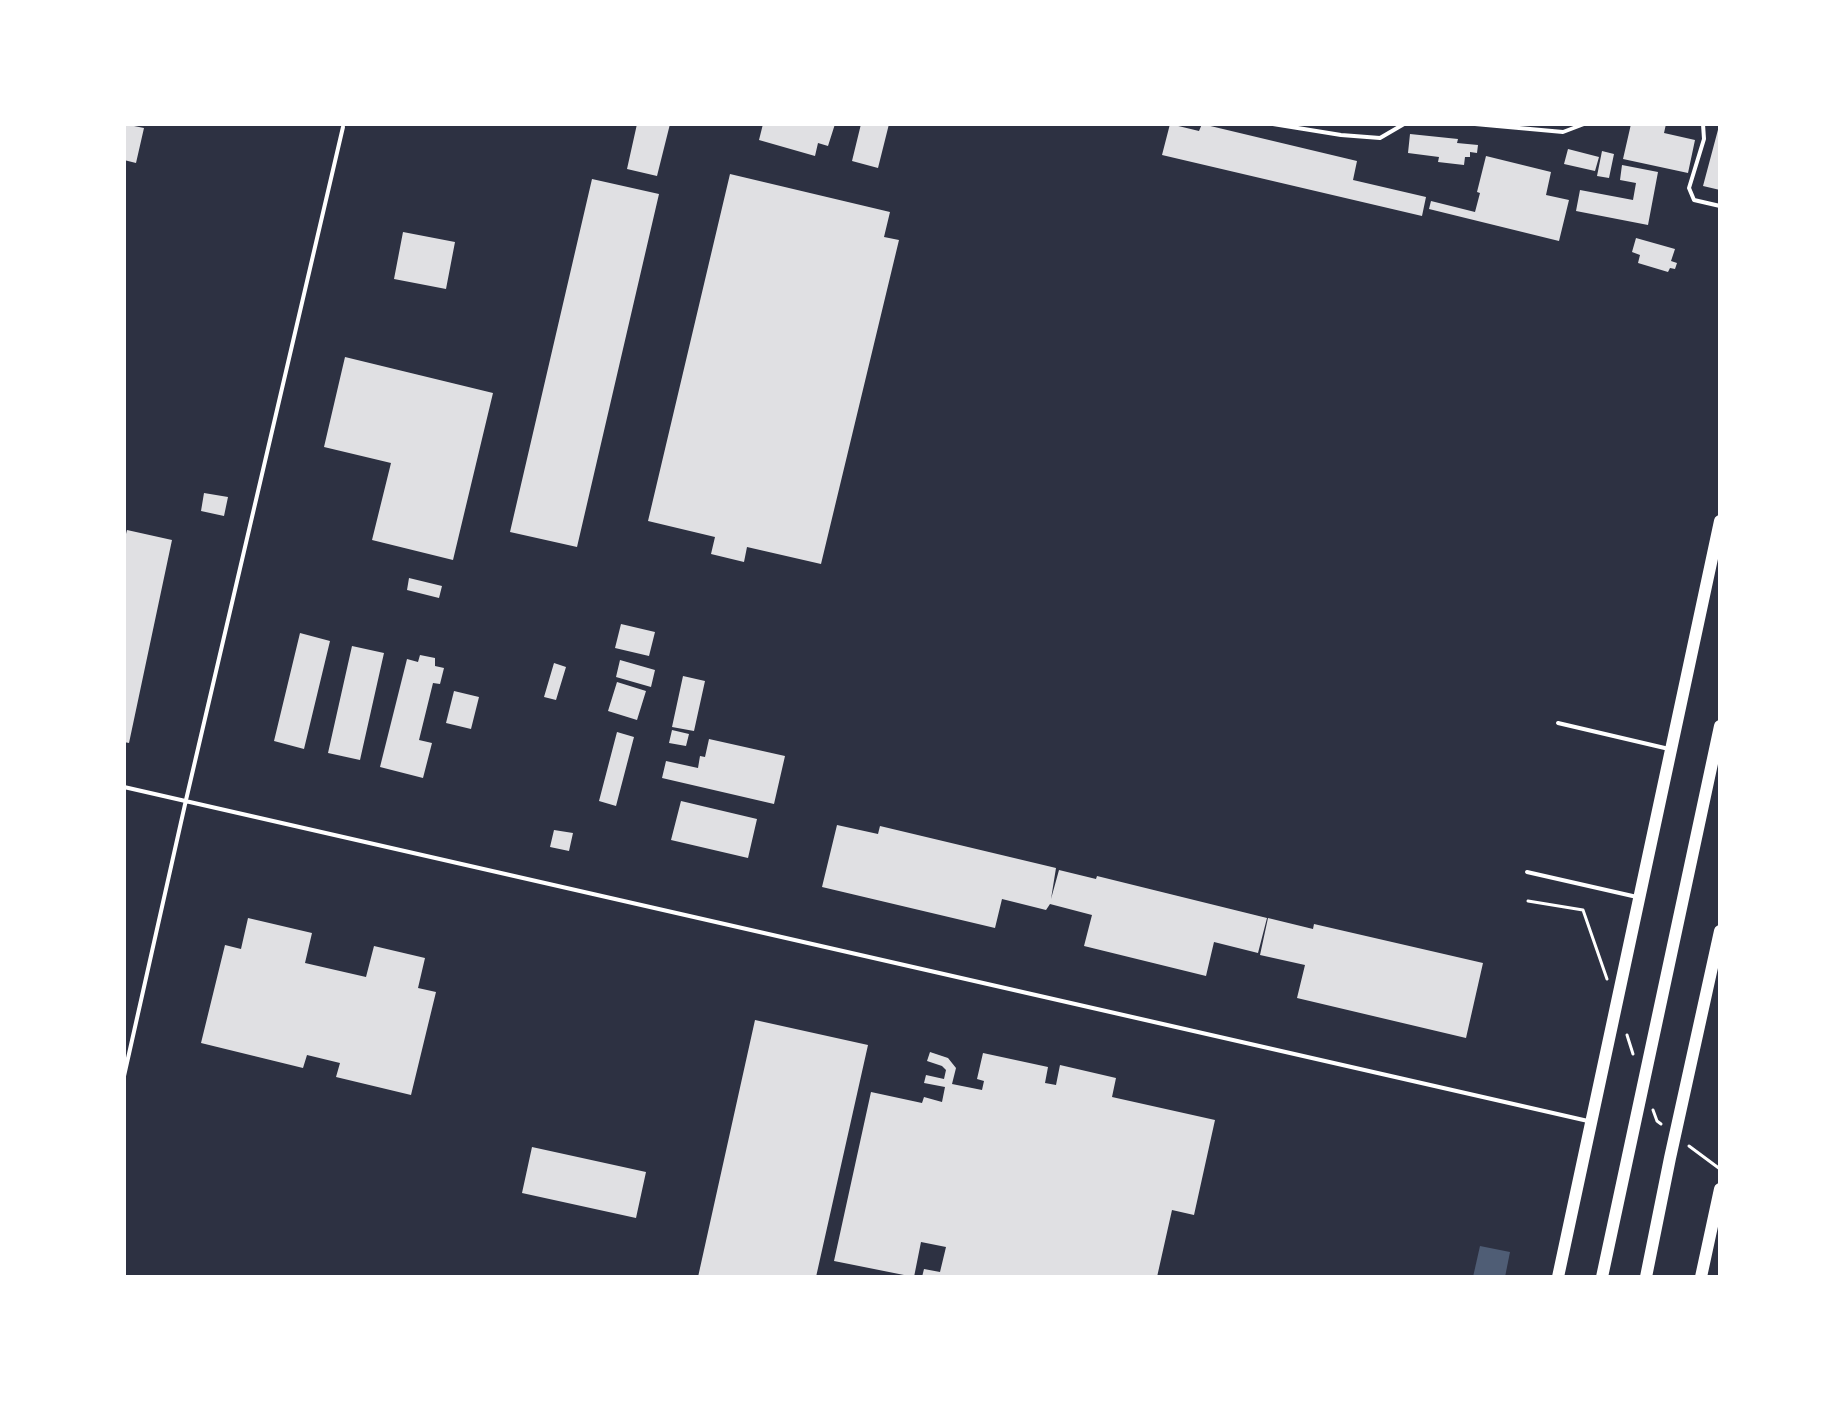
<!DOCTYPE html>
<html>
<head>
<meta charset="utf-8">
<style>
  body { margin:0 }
  #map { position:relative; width:1844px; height:1401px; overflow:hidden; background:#2d3142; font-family:Overpass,sans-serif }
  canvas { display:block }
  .frame { position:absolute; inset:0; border:126px solid #fff; pointer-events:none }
</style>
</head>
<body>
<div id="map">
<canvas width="1844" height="1401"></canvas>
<div class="frame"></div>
</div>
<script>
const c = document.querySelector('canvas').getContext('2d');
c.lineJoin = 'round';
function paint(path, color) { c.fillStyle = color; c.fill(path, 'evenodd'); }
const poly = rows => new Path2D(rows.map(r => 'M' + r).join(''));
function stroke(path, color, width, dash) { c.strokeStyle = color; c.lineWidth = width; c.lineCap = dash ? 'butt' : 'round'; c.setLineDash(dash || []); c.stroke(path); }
paint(poly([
  [1480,1246,1510,1252,1505,1277,1473,1277]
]), '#4f5d75');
paint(poly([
  [124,124,144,128,136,163,124,160],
  [637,124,670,124,657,176,627,169],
  [763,124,835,124,828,146,818,143,815,156,759,140],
  [861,124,889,124,878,168,852,161],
  [1170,124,1199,131,1202,124,1357,161,1353,180,1426,197,1422,216,1162,155],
  [1631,124,1666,124,1664,133,1695,140,1688,173,1623,159],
  [1719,126,1720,126,1720,190,1703,186],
  [1410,134,1458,139,1457,143,1478,145,1477,153,1470,152,1470,157,1465,157,1464,165,1438,162,1439,157,1408,153],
  [1568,149,1599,157,1595,171,1564,164],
  [1602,151,1614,154,1609,178,1597,176],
  [1486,156,1551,172,1546,195,1569,200,1559,241,1429,209,1431,201,1475,212,1480,193,1477,192],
  [1622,165,1658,172,1648,225,1576,211,1580,190,1633,200,1636,183,1620,180],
  [730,174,890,212,884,237,899,240,821,564,747,547,744,562,711,554,715,537,648,521],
  [592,179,659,194,577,547,510,532],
  [403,232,455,242,446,289,394,279],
  [1636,238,1675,249,1671,261,1677,263,1675,269,1670,268,1668,272,1638,263,1640,255,1632,252],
  [345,357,493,393,453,560,372,540,391,463,324,447],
  [204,493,228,497,224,516,201,511],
  [127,530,172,540,129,743,124,742,124,542],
  [409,578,442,586,439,598,407,590],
  [621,624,655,632,649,656,615,648],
  [300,633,330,641,304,749,274,741],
  [352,646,384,653,360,760,328,753],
  [420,655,435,658,435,666,444,668,440,684,433,683,419,740,432,743,423,778,380,767,407,659,418,662],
  [620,660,655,670,651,687,616,677],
  [554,663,566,667,556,700,544,697],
  [683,676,705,681,694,731,672,727],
  [617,682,646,691,637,720,608,711],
  [454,691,479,697,471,729,446,723],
  [672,730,689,734,686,746,669,743],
  [617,732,634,737,616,806,599,801],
  [709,739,785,756,774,804,662,778,666,761,698,768,700,756,705,757],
  [681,801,757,819,748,858,671,840],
  [837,825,878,834,880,826,1056,868,1051,899,1059,870,1096,879,1097,876,1267,918,1258,953,1214,942,1206,976,1084,946,1092,915,1050,904,1046,910,1002,899,995,928,822,887],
  [554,830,573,833,569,851,550,847],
  [248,918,312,933,305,963,366,977,374,946,425,958,418,988,436,992,411,1095,336,1077,340,1063,307,1055,303,1068,201,1043,225,945,241,949],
  [1268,918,1313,929,1314,924,1483,963,1466,1038,1297,998,1305,965,1260,955],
  [755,1020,868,1045,816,1277,698,1277],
  [930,1052,948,1058,956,1068,952,1084,982,1090,984,1081,977,1079,983,1053,1048,1067,1045,1083,1056,1085,1060,1065,1116,1078,1112,1097,1215,1120,1194,1215,1172,1210,1157,1277,922,1277,924,1269,940,1272,946,1247,921,1242,914,1277,834,1261,871,1092,922,1103,924,1097,942,1102,945,1087,924,1083,926,1075,944,1079,946,1070,942,1066,927,1061],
  [532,1147,646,1172,636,1218,522,1193]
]), '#e0e0e3');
stroke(poly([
  [1528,901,1583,910,1607,979],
  [1627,1035,1633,1054],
  [1653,1110,1657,1121,1661,1124],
  [1689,1146,1720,1169]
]), '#fff', 3);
stroke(poly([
  [1273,124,1341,135,1380,138,1404,124],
  [1475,124,1563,132,1584,124],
  [1703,124,1704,139,1689,188,1694,200,1720,206],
  [1558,723,1669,749],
  [124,787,1588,1121],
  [1527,872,1637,897],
  [124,1076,186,800,343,127]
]), '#fff', 4);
stroke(poly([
  [1558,1277,1720,521],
  [1701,1277,1720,1189]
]), '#fff', 12);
stroke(poly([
  [1602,1277,1720,726],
  [1646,1277,1670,1158,1720,931]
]), '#fff', 12);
</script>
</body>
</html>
